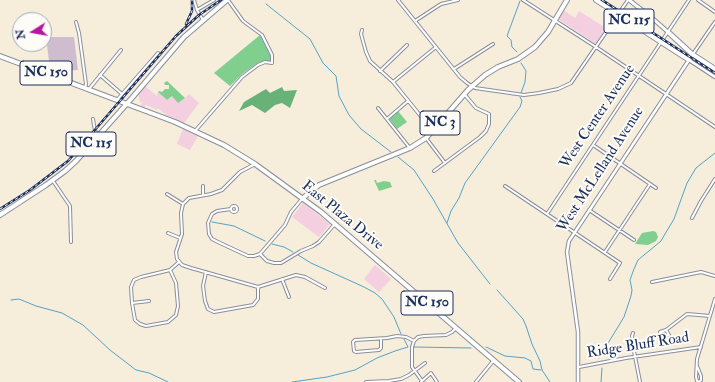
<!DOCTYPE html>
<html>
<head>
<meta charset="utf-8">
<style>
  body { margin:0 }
  #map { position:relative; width:715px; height:382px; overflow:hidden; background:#f6edda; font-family:"IM FELL Double Pica",serif }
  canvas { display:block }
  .north { position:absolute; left:12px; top:12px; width:40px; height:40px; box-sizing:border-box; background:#fdfcf7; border:1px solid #a3aaba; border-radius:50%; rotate:259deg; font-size:11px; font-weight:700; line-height:16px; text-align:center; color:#1b2f5e }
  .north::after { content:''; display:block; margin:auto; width:14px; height:18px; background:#b5179e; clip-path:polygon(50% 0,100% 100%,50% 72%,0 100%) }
</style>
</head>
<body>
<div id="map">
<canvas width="715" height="382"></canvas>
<div class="north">N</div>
</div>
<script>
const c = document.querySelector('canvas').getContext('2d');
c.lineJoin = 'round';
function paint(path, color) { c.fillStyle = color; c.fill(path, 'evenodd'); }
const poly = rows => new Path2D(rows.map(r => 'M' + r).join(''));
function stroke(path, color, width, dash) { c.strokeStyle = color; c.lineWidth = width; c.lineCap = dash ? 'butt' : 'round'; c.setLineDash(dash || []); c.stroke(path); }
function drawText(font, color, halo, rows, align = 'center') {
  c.font = font + ' "IM FELL Double Pica",serif'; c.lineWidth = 4; c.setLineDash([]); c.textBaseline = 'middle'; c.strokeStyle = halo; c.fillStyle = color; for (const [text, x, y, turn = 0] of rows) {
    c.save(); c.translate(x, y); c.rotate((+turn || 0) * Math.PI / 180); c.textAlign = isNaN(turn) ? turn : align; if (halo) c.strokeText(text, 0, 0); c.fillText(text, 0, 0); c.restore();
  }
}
paint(poly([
  [563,10,575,18,579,11,606,28,596,44,558,19],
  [145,86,157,96,158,92,167,100,172,96,185,98,189,94,199,103,184,123,166,115,158,108,157,110,146,105,145,105,145,107,141,106,142,103,140,102,138,94],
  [183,129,198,136,190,150,177,144],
  [303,203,330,224,319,237,292,217],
  [375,265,391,279,379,292,364,279]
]), '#f3cfe0');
paint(poly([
  [46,37,74,37,78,70,60,71,50,69]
]), '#cfbdcf');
paint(poly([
  [260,35,270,55,270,62,263,61,256,64,242,74,230,86,214,73],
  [167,81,185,98,178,103,172,96,167,100,158,92,159,91,162,92,165,89,169,89,169,85,165,85,164,83],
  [398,111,407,122,397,129,389,118],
  [374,180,376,180,377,183,384,181,390,182,392,187,379,191],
  [653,231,656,232,658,237,656,241,648,245,635,244,642,233]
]), '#80cf8f');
paint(poly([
  [282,87,284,91,297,90,290,108,282,103,275,105,265,113,252,105,239,111,244,102,266,89,270,93]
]), '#68b27a');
stroke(poly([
  [266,4,310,39,323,63,336,76,339,96,349,115,361,129,391,152],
  [517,52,512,47,511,40,507,36,520,1],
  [521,93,525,82,526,71,521,63],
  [398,157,414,170,433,199,458,243,490,284],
  [212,222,234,226,265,241],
  [447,223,451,211,459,198,465,183,520,107,522,101,520,97],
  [272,244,284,247,293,252],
  [298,255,311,263,364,287,375,293,382,299,394,317,401,334],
  [497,290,523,319,526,326,532,344,540,361,542,370,550,382],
  [11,300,19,299,36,306,62,313,83,325,110,350,136,370,149,373,168,382],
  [414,347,471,348],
  [486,347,505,356,525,358,531,361,533,369,541,370],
  [599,358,624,317,631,296,632,290,630,280,634,269,638,260,661,241,665,234,674,219,687,183,696,168,715,153],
  [292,382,327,377,355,370,377,358,395,351,408,347,404,339],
  [601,382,602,368]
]), '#51a3cc', 1);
const minor = poly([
  [194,0,197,10,203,20],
  [398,0,460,77,467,83,475,88,524,95,539,93,558,89,571,83,628,0],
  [523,0,596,47,715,127],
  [698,0,715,12],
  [197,10,214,0],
  [415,21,441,4,458,0],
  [76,22,79,33,86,84,85,88],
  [362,30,361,34,366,52,370,61,393,82,432,130],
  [693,54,715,22],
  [454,69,493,44],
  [380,71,407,45],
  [100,75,122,94],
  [393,82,436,47],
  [89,89,121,50],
  [117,100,158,53],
  [378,108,409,147],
  [93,119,95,131,99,135],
  [387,119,408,101],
  [195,131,242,77,258,65,265,62,272,63,272,55,262,35,243,21,228,0],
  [426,138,445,163],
  [593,145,656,188],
  [255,164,240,172,222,190,211,194,189,198,183,204,181,213,182,234,176,252,177,259,182,265,191,268,258,287,296,275,305,277,325,288],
  [434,171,480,137,486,131,489,124,489,114,476,108,465,95],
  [53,181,70,206,71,242],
  [203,186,203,195],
  [505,186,620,263,610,279],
  [167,194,183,204],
  '231 209a3 3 0 1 1 6 0a3 3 0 1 1-6 0Z',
  [231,209,217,211,212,214,208,223,209,234,212,239,220,243,248,256,254,256,260,254,285,225,291,212,302,199],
  [589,210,634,240],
  [547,214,689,0],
  [692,218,701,201,715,179],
  [168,233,180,238],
  [605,252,650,184],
  [260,254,267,261,274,263,281,263,301,251,313,246,319,242,334,225],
  [170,270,176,283,178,306,176,315,168,322,146,326,140,324,135,320,132,303,131,287,134,280,141,277,170,270,179,262],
  [206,272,203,286,205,301,208,309,214,312,253,305,258,299,258,287],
  [282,279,289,297],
  [652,282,701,272,715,276],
  [132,303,149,301],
  [666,330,687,314,710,316],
  [666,330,669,335,661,338,660,332,666,330],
  [633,333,632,336,633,346,640,382],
  [381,339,381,348,379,350,356,352,354,351,353,342,355,340,387,338,397,336,406,337,414,341],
  [697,366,701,376,701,380,699,382],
  [579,367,626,358,701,347],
  [422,381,412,367,412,347,414,341,418,337,424,336,446,335,452,332,456,328],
  [366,382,389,381,401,379,409,375,425,363],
  [421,382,431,373,437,382],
  [476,382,494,360],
  [699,382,697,381,696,377,697,359,715,299]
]);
const tertiary = poly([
  [578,382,578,332,567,252,569,241,689,60,715,77]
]);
const secondary = poly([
  [629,0,651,17,668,32]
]);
const primary = poly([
  [596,0,689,60,692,54],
  [668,32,692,54,715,69],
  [0,56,175,122,224,145,255,164,321,212,519,382],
  [303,198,319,185,410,148,426,138,468,90,485,75,498,67,518,59,535,47,548,32,567,0],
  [0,215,46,185,65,171,76,161,131,99,184,37,227,0]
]);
stroke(minor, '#888e9c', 4);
stroke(tertiary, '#888e9c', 4.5);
stroke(secondary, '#888e9c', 5);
stroke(primary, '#888e9c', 6);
stroke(minor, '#fff', 2);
stroke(tertiary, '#fff', 2.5);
stroke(secondary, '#fff', 3);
stroke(primary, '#fff', 4);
const rail = poly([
  [602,0,715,73],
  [186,24,192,11,192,0],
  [0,209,30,190,68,161,176,36,199,15,221,0]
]);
stroke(rail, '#1b2f5e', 2.5);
stroke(rail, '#fdfcf7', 1, [3]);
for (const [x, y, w] of [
  [629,21,50],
  [46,73,52],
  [440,123,40],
  [91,144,50],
  [427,303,52]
]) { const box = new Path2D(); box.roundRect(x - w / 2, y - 12, w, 24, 3); c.fillStyle = '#fdfcf7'; c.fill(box); stroke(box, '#1b2f5e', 1); }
drawText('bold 14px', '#1b2f5e', null, [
  ["NC 115",629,21],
  ["NC 150",46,73],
  ["NC 3",440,123],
  ["NC 115",91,144],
  ["NC 150",427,303]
]);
drawText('15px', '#1b2f5e', '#fdfcf7', [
  ["West Center Avenue",598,117,-56],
  ["West McLelland Avenue",601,170,-57],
  ["East Plaza Drive",342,216,39],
  ["Ridge Bluff Road",638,346,-9]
]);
</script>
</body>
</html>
